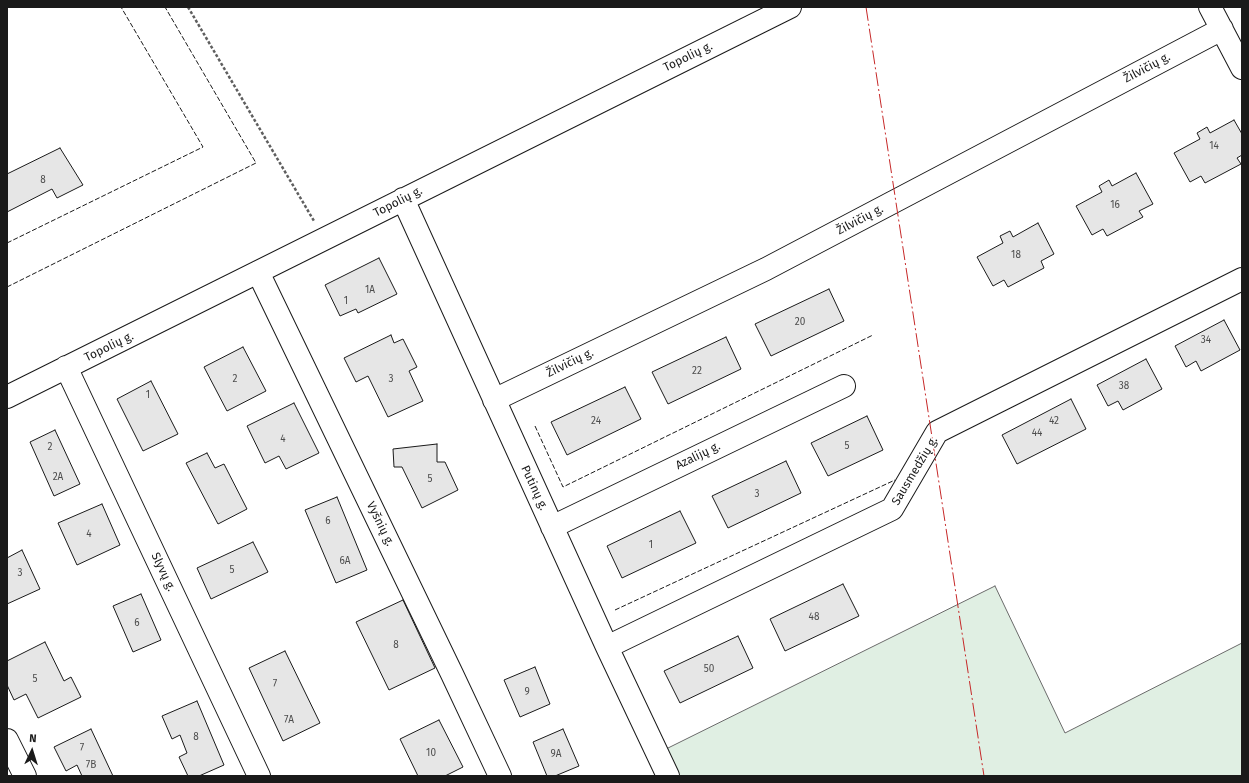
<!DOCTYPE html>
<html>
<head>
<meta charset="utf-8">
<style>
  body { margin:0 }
  #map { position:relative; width:1249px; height:783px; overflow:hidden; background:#fff; font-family:"Fira Sans",sans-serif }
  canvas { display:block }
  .frame { position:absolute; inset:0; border:8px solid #1a1a1a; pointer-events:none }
  .north { position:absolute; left:12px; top:731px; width:40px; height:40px; -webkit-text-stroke:3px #fff; paint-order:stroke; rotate:4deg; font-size:11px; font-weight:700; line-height:16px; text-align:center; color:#1a1a1a }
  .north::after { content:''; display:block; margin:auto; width:14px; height:18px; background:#1a1a1a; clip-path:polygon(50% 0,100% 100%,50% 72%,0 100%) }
</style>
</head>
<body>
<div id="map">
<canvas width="1249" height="783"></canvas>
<div class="frame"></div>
<div class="north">N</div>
</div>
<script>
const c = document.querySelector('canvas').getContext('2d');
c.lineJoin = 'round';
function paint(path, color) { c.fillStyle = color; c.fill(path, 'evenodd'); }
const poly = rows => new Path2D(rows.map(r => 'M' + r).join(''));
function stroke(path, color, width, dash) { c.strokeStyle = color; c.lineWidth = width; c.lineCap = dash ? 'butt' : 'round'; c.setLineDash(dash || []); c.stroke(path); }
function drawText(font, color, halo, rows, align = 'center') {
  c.font = font + ' "Fira Sans",sans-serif'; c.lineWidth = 3; c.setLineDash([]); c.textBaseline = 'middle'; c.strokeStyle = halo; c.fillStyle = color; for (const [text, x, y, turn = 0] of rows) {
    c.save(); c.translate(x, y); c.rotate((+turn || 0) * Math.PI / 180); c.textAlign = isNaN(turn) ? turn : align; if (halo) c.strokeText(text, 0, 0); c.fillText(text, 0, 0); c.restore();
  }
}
const green = poly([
  [995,586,1065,733,1242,643,1242,776,679,776,666,749,995,586]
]);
paint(green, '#e0efe3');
stroke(green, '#6a6a6a', 1);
const building = poly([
  [1234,120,1242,134,1242,155,1237,158,1241,164,1205,183,1201,176,1190,182,1174,153,1200,139,1197,133,1207,127,1210,133,1234,120],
  [60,148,83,185,57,198,52,189,7,212,7,174,60,148],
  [1136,173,1153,204,1139,211,1143,217,1107,236,1103,229,1092,235,1076,206,1102,192,1099,186,1109,180,1112,186,1136,173],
  [1038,223,1054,254,1041,261,1044,268,1008,287,1004,280,993,286,977,257,1003,243,1000,236,1010,231,1013,237,1038,223],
  [379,258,397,294,358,313,356,309,340,316,325,285,379,258],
  [829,289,844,321,771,356,755,324,829,289],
  [1224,320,1240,350,1201,371,1196,361,1186,367,1175,346,1224,320],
  [391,335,394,343,403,339,417,367,409,371,423,401,388,417,368,376,356,382,344,358,391,335],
  [726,337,741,369,668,404,652,372,726,337],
  [243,347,266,391,227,411,204,367,243,347],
  [1146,359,1162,389,1123,410,1118,401,1108,406,1097,385,1146,359],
  [151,381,178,434,143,451,117,399,151,381],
  [625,387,641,419,567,455,551,422,625,387],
  [1071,399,1086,429,1017,464,1002,435,1071,399],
  [294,403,319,453,286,469,279,456,265,463,247,426,294,403],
  [867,416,883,450,828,476,811,443,867,416],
  [55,430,80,484,54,496,30,442,55,430],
  [437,444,437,462,445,462,458,490,422,508,402,467,394,467,393,449,437,444],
  [207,453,215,468,224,464,247,509,218,524,186,463,207,453],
  [786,461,801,493,728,528,712,496,786,461],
  [337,497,367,570,336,583,305,510,337,497],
  [102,504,120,545,77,565,58,523,102,504],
  [680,511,696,543,622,578,607,546,680,511],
  [253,542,268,572,211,599,197,568,253,542],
  [22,550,40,589,7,604,7,558,22,550],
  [843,584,859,616,785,651,770,619,843,584],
  [141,594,161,640,133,652,113,606,141,594],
  [403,600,435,668,389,690,356,622,403,600],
  [738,636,753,668,680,703,664,671,738,636],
  [45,642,64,681,71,677,81,697,38,718,26,694,14,700,7,685,7,661,45,642],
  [285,651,320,723,283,741,249,668,285,651],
  [535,667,550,704,520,717,504,680,535,667],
  [197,701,224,765,199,776,188,776,179,757,187,753,180,735,172,739,162,716,197,701],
  [439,720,463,767,445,776,418,776,400,739,439,720],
  [91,729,113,776,82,776,77,765,66,771,54,747,91,729],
  [563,729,579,766,555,776,547,776,533,742,563,729]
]);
paint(building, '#e6e6e6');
stroke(building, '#1a1a1a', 1);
const minor = poly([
  [1210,7,1242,68],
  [403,199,607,647,668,776],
  [258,272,452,674,500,776],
  [66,367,259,776],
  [7,397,790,7],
  [494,400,766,269,1222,29],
  [552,527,844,386],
  [607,647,892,509,937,432,1242,279],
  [7,740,25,776]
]);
stroke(minor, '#1a1a1a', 24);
stroke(poly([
  [188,7,314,221]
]), '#5f5f5f', 2.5, [3, 2]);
stroke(minor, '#fff', 22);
stroke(poly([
  [7,243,203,147,121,7],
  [7,287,256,163,165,7],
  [535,426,563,487,873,335],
  [615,610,895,480]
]), '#1a1a1a', 1, [5, 2]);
stroke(poly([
  [866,7,984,776]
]), '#c62828', 1, [14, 3, 2, 3]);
drawText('10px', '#4d4d4d', null, [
  ["14",1214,146],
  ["8",43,180],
  ["16",1115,205],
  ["18",1016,255],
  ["1A",370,290],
  ["1",346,301],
  ["20",800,322],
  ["34",1206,340],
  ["22",697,371],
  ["2",235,379],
  ["3",391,379],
  ["38",1124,386],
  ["1",148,395],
  ["24",596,421],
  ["42",1054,421],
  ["44",1037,433],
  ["4",283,439],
  ["5",847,446],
  ["2",50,447],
  ["2A",58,477],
  ["5",430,479],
  ["3",757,494],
  ["6",328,521],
  ["4",89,534],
  ["1",651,545],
  ["6A",345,561],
  ["5",232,570],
  ["3",20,573],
  ["48",814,617],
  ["6",137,623],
  ["8",396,645],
  ["50",709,669],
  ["5",35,679],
  ["7",275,684],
  ["9",527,692],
  ["7A",289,720],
  ["8",196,737],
  ["7",82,748],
  ["10",431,753],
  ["9A",556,754],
  ["7B",91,765]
]);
drawText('12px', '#1a1a1a', '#fff', [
  ["Topolių g.",688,57,-26],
  ["Žilvičių g.",1147,68,-28],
  ["Topolių g.",398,202,-27],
  ["Žilvičių g.",860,220,-28],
  ["Topolių g.",109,347,-26],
  ["Žilvičių g.",570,363,-26],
  ["Azalijų g.",698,456,-26],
  ["Sausmedžių g.",915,471,-59],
  ["Putinų g.",534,488,65],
  ["Vyšnių g.",380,524,64],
  ["Slyvų g.",163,572,65]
]);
</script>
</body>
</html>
